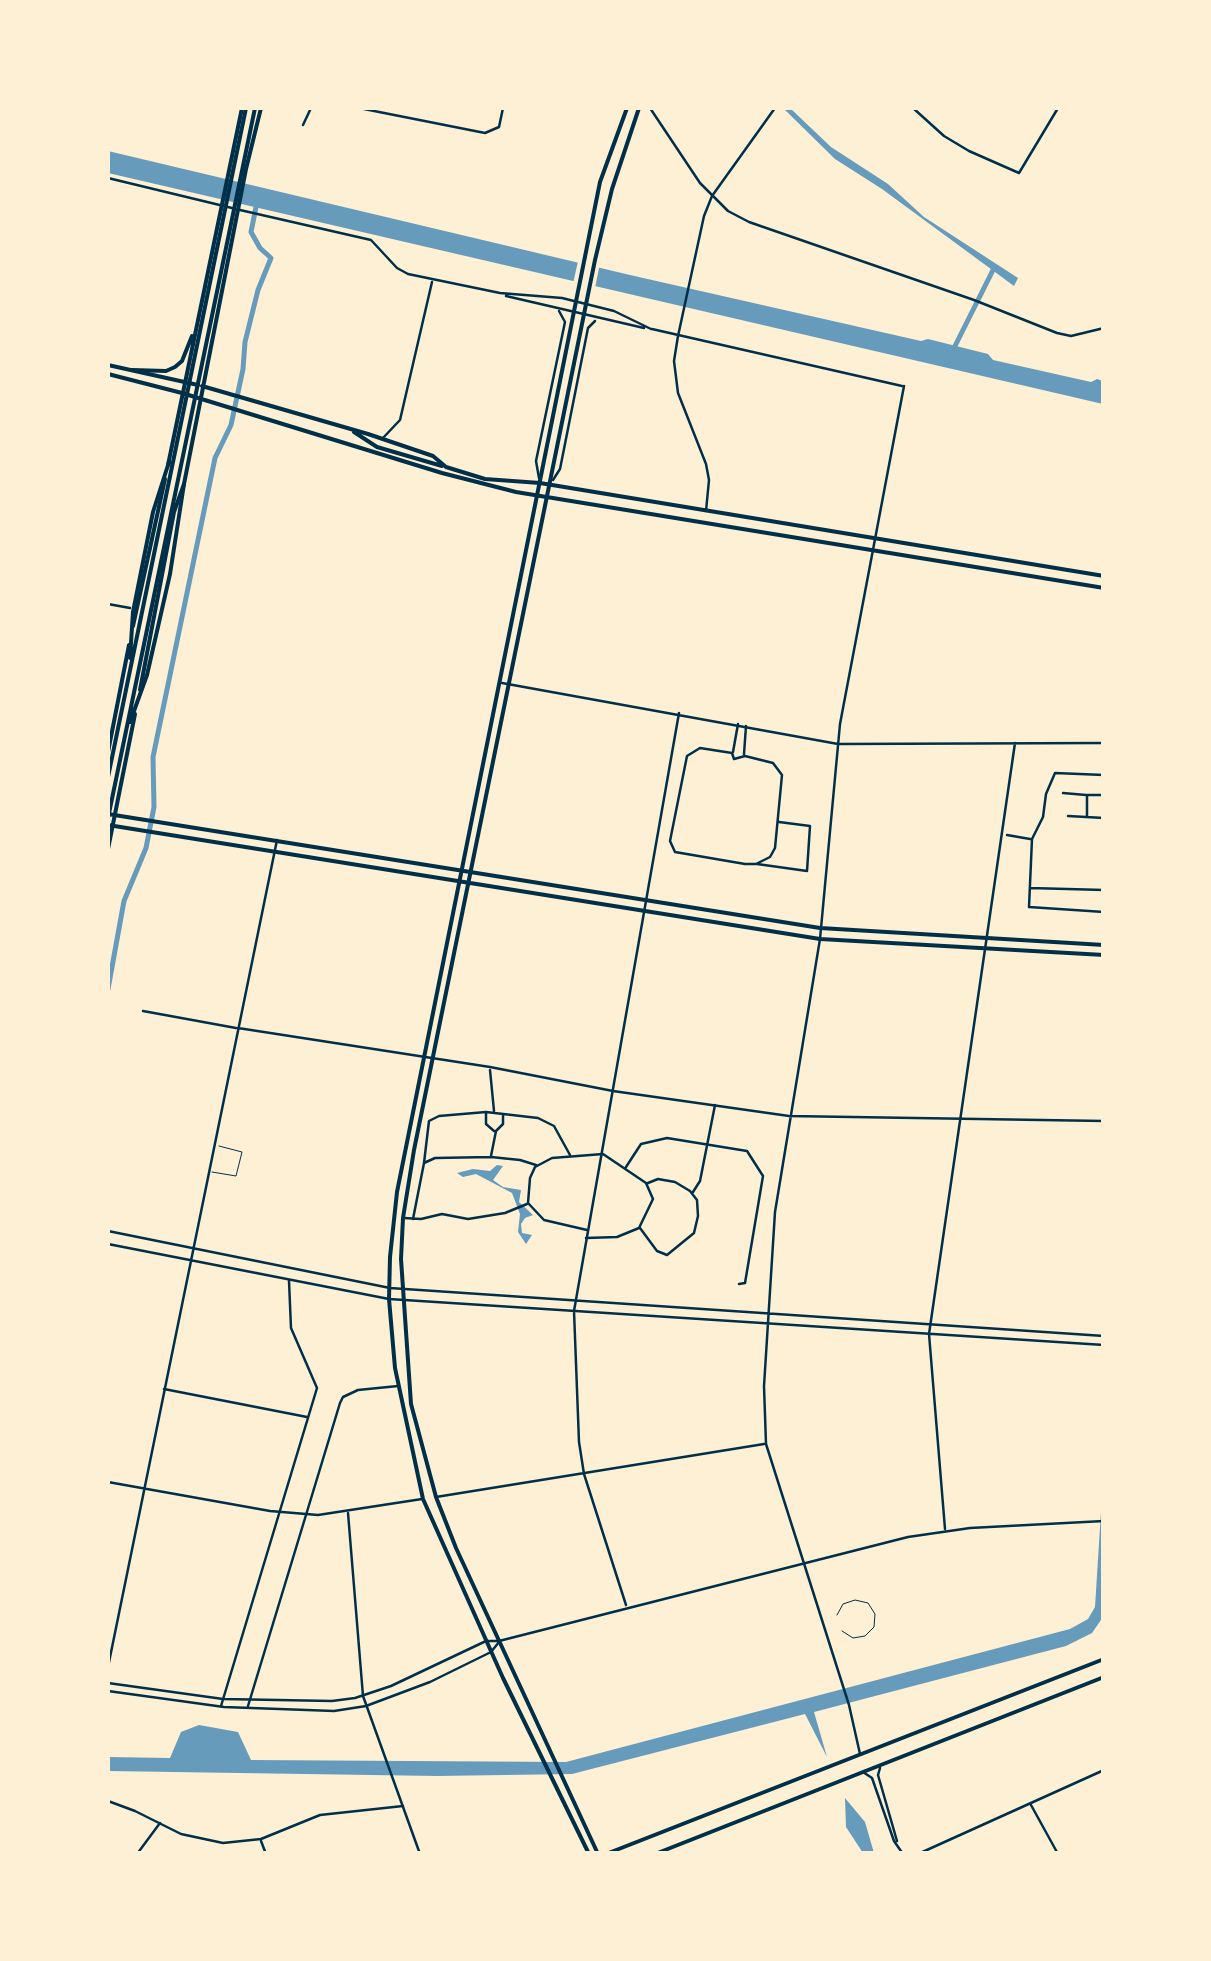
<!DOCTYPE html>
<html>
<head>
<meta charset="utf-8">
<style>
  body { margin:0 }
  #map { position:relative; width:1211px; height:1961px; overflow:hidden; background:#fdf0d5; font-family:"Sofia Sans Condensed",sans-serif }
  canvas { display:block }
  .frame { position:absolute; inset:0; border:110px solid #fdf0d5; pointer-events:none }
</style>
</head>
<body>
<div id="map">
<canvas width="1211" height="1961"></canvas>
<div class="frame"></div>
</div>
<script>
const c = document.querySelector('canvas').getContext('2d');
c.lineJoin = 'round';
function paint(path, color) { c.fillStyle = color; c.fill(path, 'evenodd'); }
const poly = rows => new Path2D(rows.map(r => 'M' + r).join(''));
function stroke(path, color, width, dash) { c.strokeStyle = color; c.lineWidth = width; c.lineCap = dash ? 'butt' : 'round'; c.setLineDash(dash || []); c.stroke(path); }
paint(poly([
  [783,108,790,108,831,147,888,184,924,217,1018,278,1014,286,882,189,835,159],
  [108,151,630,275,921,341,928,339,988,354,993,360,1091,382,1097,379,1103,381,1103,404,108,173],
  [497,1165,503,1166,493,1180,503,1187,521,1190,519,1202,533,1215,525,1218,521,1224,522,1233,532,1235,526,1244,518,1232,520,1214,512,1193,476,1174,463,1177,457,1173,473,1169,490,1171],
  [1103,1480,1103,1617,1092,1633,1066,1646,814,1712,827,1757,805,1714,572,1774,437,1776,108,1771,108,1757,170,1758,181,1732,199,1725,238,1732,251,1760,566,1762,1070,1629,1088,1619,1095,1607],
  [845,1798,865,1822,874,1853,863,1853,846,1827]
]), '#669bbc');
paint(poly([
  [579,257,600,263,594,293,572,288]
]), '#fdf0d5');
stroke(poly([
  [954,348,993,270],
  [108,989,124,901,146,848,154,807,153,757,215,458,231,425,243,369,245,342,258,290,271,258,260,248,251,232,257,202]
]), '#669bbc', 5);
stroke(poly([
  [212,1172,236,1176,242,1152,219,1146]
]), '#003049', 1);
stroke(poly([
  [837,1615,843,1604,855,1600,868,1603,875,1614,874,1627,865,1636,853,1638,842,1631]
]), '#003049', 1);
stroke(poly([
  [359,108,485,133,499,127,503,108],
  [650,108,700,183,728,211,749,222,974,300,1057,333,1071,336,1104,328],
  [913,108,944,136,969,151,1019,173,1058,108],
  [303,125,311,108],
  [108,178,232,208],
  [240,210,371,240,397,268,408,274,500,293,562,298,614,311,651,329],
  [506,296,644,328],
  [652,329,902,386],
  [382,439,400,420,432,282],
  [539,478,536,461,565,322,559,311],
  [553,480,560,469,588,328,595,321],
  [700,748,732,753,734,759,745,756,773,763,782,775,775,848,770,857,756,864,745,864,675,852,670,841,687,756,700,748],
  [733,752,738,724],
  [744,754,746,726],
  [1104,775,1055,773,1046,794,1043,817,1032,839,1029,907,1104,912],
  [1063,793,1086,795],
  [1068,816,1104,818],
  [1087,816,1087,795,1104,795],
  [1007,835,1030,839],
  [757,864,807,871,810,826,779,822],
  [1030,888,1104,890],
  [143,1011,236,1028],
  [490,1070,494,1111],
  [486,1113,486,1124,494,1131],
  [491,1156,496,1131,503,1124,503,1114],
  [424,1163,429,1121,439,1116,486,1112,538,1118,554,1126,570,1155],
  [626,1167,641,1144,667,1138,747,1151,763,1176,745,1283,739,1284],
  [693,1192,700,1181,715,1105],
  [404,1218,421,1219,442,1214,468,1219,505,1213,527,1204],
  [413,1219,424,1163,435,1158,491,1157,520,1160,536,1165],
  [640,1228,657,1251,667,1255,694,1233,698,1216,697,1200,690,1191,675,1182,658,1179,648,1183],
  [586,1238,617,1237,639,1228,653,1199,646,1183,603,1154,552,1158,535,1167,530,1178,528,1203,544,1220,587,1230],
  [164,1389,307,1417],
  [348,1513,363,1696,420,1854],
  [221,1706,317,1388,291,1328,289,1281],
  [248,1706,340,1403,343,1397,358,1390,398,1386],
  [1031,1805,1058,1854],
  [261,1841,266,1854],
  [137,1854,160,1823],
  [918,1854,1104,1770]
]), '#003049', 2.5);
stroke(poly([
  [706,511,709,480,706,464,678,393,674,361,678,336,704,216,712,196,775,108],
  [108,604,130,608],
  [502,683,838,744,1104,743],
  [238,1028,490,1067,613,1091,789,1116,1104,1121],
  [108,1231,390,1288,1104,1336],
  [108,1244,389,1299,1104,1345],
  [108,1482,270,1511,318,1515,422,1499],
  [436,1497,764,1444],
  [945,1529,929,1334,1015,743],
  [626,1605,584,1474,579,1442,574,1311,679,713],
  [108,1667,277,840],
  [108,1683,223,1699,332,1701,355,1698,391,1686,486,1641,499,1641,908,1537,970,1528,1104,1521],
  [108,1691,224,1707,334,1711,366,1706,430,1682,491,1652,499,1642],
  [860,1754,849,1705,766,1444,764,1386,775,1212,820,939,840,724,904,386],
  [880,1768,878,1775,897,1841],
  [863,1772,872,1778,894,1841,903,1854],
  [108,1801,135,1811,181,1834,223,1843,261,1839,320,1815,403,1806]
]), '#003049', 2.5);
stroke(poly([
  [108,365,198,385],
  [108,374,182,393],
  [108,814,820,928,1104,945],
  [108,825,820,939,1104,955],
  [589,1854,503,1678,423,1499,395,1368,389,1299,390,1257,397,1192,600,182,627,108],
  [598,1854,456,1548,436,1497,411,1404,401,1259,403,1218,414,1150,595,260,612,189,639,108]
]), '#003049', 4);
stroke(poly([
  [132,370,166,371,175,367,182,361,192,336],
  [202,386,368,434,433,456,446,467,485,479,540,483,1104,576],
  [182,393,442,473,516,492,1104,588],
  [354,432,377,447,442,466],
  [168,465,242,108],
  [133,626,165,479],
  [140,690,174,512,184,484,246,169,261,108],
  [108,752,129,645],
  [108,849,135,714],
  [606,1854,1104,1659],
  [655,1854,1104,1677]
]), '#003049', 4);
stroke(poly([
  [130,658,133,612,153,512,169,462],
  [130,722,147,675,170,574,184,484],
  [108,777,246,108],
  [108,818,255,108]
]), '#003049', 4);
</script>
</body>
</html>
